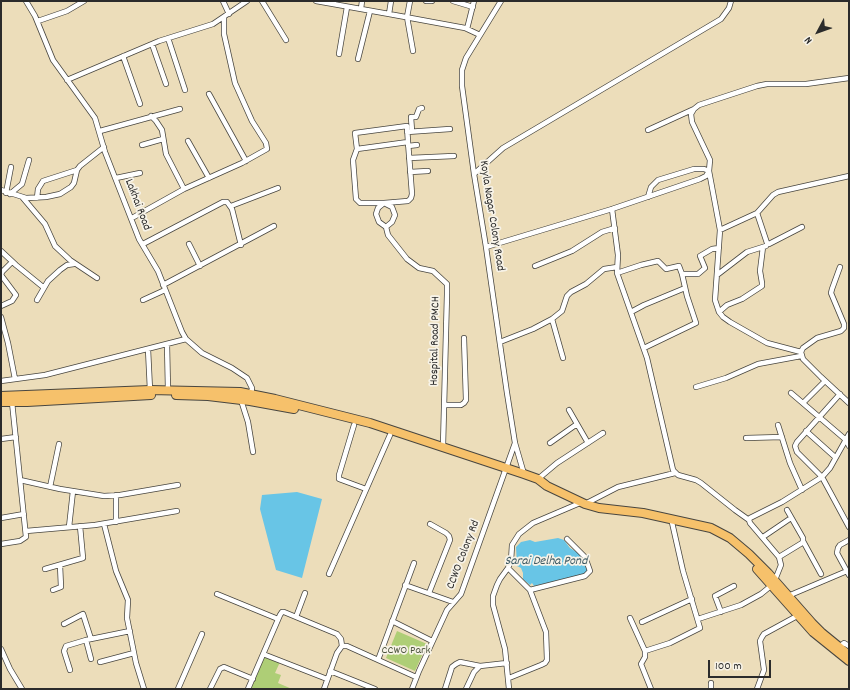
<!DOCTYPE html>
<html>
<head>
<meta charset="utf-8">
<style>
  body { margin:0 }
  #map { position:relative; width:850px; height:690px; overflow:hidden; background:#ecddba; font-family:Dekko,sans-serif }
  canvas { display:block }
  .frame { position:absolute; inset:0; border:2px solid #2b2b2b; pointer-events:none }
  .north { position:absolute; left:798px; top:12px; width:40px; height:40px; -webkit-text-stroke:3px #f7f3e8; paint-order:stroke; rotate:229deg; font-size:11px; font-weight:700; line-height:16px; text-align:center; color:#2b2b2b }
  .north::after { content:''; display:block; margin:auto; width:14px; height:18px; background:#2b2b2b; clip-path:polygon(50% 0,100% 100%,50% 72%,0 100%) }
  .scale { position:absolute; left:708px; top:660px; width:63px; height:18px; box-sizing:border-box; border:2px solid #2b2b2b; border-top:0; padding-left:5px; font-size:12px; line-height:14px; white-space:nowrap; color:#2b2b2b; -webkit-text-stroke:3px #f7f3e8; paint-order:stroke }
</style>
</head>
<body>
<div id="map">
<canvas width="850" height="690"></canvas>
<div class="frame"></div>
<div class="north">N</div>
<div class="scale">100 m</div>
</div>
<script>
const c = document.querySelector('canvas').getContext('2d');
c.lineJoin = 'round';
function paint(path, color) { c.fillStyle = color; c.fill(path, 'evenodd'); }
const poly = rows => new Path2D(rows.map(r => 'M' + r).join(''));
function stroke(path, color, width, dash) { c.strokeStyle = color; c.lineWidth = width; c.lineCap = dash ? 'butt' : 'round'; c.setLineDash(dash || []); c.stroke(path); }
function drawText(font, color, halo, rows, align = 'center') {
  c.font = font + ' Dekko,sans-serif'; c.lineWidth = 3.5; c.setLineDash([]); c.textBaseline = 'middle'; c.strokeStyle = halo; c.fillStyle = color; for (const [text, x, y, turn = 0] of rows) {
    c.save(); c.translate(x, y); c.rotate((+turn || 0) * Math.PI / 180); c.textAlign = isNaN(turn) ? turn : align; if (halo) c.strokeText(text, 0, 0); c.fillText(text, 0, 0); c.restore();
  }
}
paint(poly([
  [397,631,427,644,415,671,386,658],
  [264,656,280,662,275,673,281,675,278,683,292,689,251,689]
]), '#aece76');
paint(poly([
  [297,492,322,499,302,578,276,570,260,509,262,495],
  [558,538,564,540,570,548,580,554,586,563,588,571,584,574,557,581,534,586,532,583,530,585,523,579,523,573,521,568,517,566,516,547,521,542,530,540,535,542]
]), '#68c5e6');
const street = poly([
  [26,1,35,16,53,60,95,118,105,152,139,239,158,271,182,332,186,339,202,353,232,368,247,378,252,388,251,395],
  [223,1,229,14],
  [262,1,286,40],
  [316,1,333,4],
  [334,1,333,4,361,9,362,1],
  [391,1,389,14,465,28,480,35],
  [410,1,407,17,413,51],
  [426,1,432,1],
  [453,1,473,7],
  [501,1,466,58,462,70,462,86,474,174,486,247,507,393,515,443,524,474],
  [361,9,389,14],
  [38,21,67,11,84,1],
  [467,29,474,1],
  [168,38,185,90],
  [152,44,166,84],
  [339,54,347,7],
  [123,56,140,104],
  [358,59,370,11],
  [67,80,159,41,213,24,247,1],
  [209,94,246,161],
  [151,116,156,121,162,130,166,154,184,189],
  [648,130,694,109],
  [100,131,180,109],
  [412,131,411,117,416,117,419,109,422,108],
  [407,132,450,129],
  [188,141,209,178],
  [142,145,163,139],
  [408,146,417,145],
  [357,149,355,133,407,126,408,142],
  [409,158,454,156],
  [410,172,428,171],
  [474,174,503,148,721,19,729,8,731,1],
  [116,178,140,173],
  [1,190,26,198,46,197,60,194,71,187,74,183,77,170,80,166,104,147],
  [6,193,11,167],
  [10,194,22,184,29,160],
  [648,197,651,187,658,180,694,169,704,169,709,171,720,230,715,300,719,312,723,317,730,322,767,343,801,352],
  [23,198,45,224,55,246,70,260,97,278],
  [37,198,38,189,43,181,77,170],
  [231,206,278,188],
  [612,209,618,255,617,273,647,358,673,470,678,475,696,480,701,483,735,510,749,520],
  [757,213,767,243,769,244,802,227],
  [132,218,184,189,242,163,267,149,266,143,252,121,235,83,224,34,224,18],
  [386,227,379,222,376,214,378,208,384,203,408,201,411,198,412,194,408,142,357,149,353,160,356,199,360,203,384,203,392,207,395,215,392,222,386,227,388,235,407,259,419,268,433,271,447,284,447,294,443,446],
  [720,230,757,213,773,195,778,192,849,176],
  [143,244,223,202,227,202,232,209,241,245],
  [189,244,200,266],
  [486,247,612,209,700,179,706,176,709,171,710,160,692,122,691,114,694,109,699,105,757,86,767,84,806,84,849,78],
  [1,251,16,265,43,287],
  [535,266,572,251,602,232,615,228],
  [840,267,832,289,831,293,844,324,844,328,841,331,817,338,803,348,801,352,803,359,821,377,849,403],
  [617,273,641,265,658,261,666,269,679,266,682,274,698,274,705,268,700,256,712,249,719,248],
  [717,275,747,252,766,246],
  [163,285,274,226],
  [37,300,48,281,60,270,67,265,74,264],
  [143,300,165,290],
  [1,306,12,301,16,295,1,275,2,272,12,262],
  [631,312,644,305,685,288],
  [719,312,727,305,742,299,762,286,762,283,760,271,763,247],
  [1,317,8,343,15,379],
  [552,319,563,358],
  [500,342,533,329,552,319,562,311,567,296,571,292,586,284,604,269,617,267],
  [167,344,168,390],
  [644,348,696,323,687,296,682,274],
  [148,349,150,390],
  [1,381,45,375,186,339],
  [696,387,726,378,758,364,801,356],
  [791,393,846,440,849,446],
  [840,394,797,442,795,446,797,452,822,477,849,527],
  [241,400,248,422,253,452],
  [803,403,825,381],
  [444,405,461,405,464,403,466,400,464,338],
  [569,410,588,443],
  [354,425,339,475,339,479,366,489],
  [778,425,790,463,802,490],
  [806,431,835,457],
  [746,438,782,437],
  [1,439,16,437],
  [550,443,577,424],
  [538,479,557,463,603,433],
  [20,480,60,489,104,496,120,495,178,485],
  [50,487,59,444],
  [116,495,116,522],
  [585,504,618,487,675,473],
  [1,518,24,514],
  [104,524,116,571,128,600,127,618,136,663,144,689],
  [69,527,73,491],
  [26,531,95,525,177,511],
  [763,537,791,518],
  [849,540,840,545,838,548,837,553,849,575],
  [803,541,821,574],
  [1,544,20,541,26,537,12,402],
  [779,557,802,543,803,541,803,538,787,510],
  [508,568,530,590,585,576,590,571,585,557,567,539],
  [45,569,83,558,80,526],
  [329,574,390,435],
  [775,580,781,565,779,557,750,523,749,520,750,518,782,502,822,477,830,468,849,434],
  [405,585,453,602],
  [53,590,61,587,60,565],
  [429,593,450,540,449,536,446,533,430,524],
  [217,594,278,619],
  [788,596,847,571],
  [721,612,715,596,734,586],
  [296,617,305,593],
  [630,618,645,651],
  [698,619,741,605,761,594,772,585],
  [392,621,432,641],
  [642,622,692,599],
  [64,624,83,614,91,639],
  [86,640,91,659],
  [839,647,844,643,849,646],
  [1,649,10,669,22,689],
  [263,654,327,679],
  [378,660,414,563],
  [100,662,134,653],
  [70,670,64,651,66,646,86,640,130,631],
  [330,671,375,689],
  [509,678,541,665,545,663,547,660,546,632,530,590],
  [178,689,202,634],
  [210,689,220,669,224,667,253,679],
  [248,689,280,615,282,612,284,612,337,634,341,639,342,646],
  [324,689,337,653,342,646,347,646,416,677],
  [412,689,419,671,447,610,461,594,515,443],
  [445,689,452,667,456,664,460,662,480,666],
  [466,689,474,672,480,666,507,663],
  [509,689,505,649,493,605,493,596,497,585,500,579,508,568,511,561,512,545,519,534,533,523,580,503],
  [651,689,641,664,645,657,645,651,670,643,700,628,683,571,671,518],
  [711,689,711,683],
  [757,689,764,670,760,641,762,637,764,634,797,616]
]);
const highway = poly([
  [176,395,208,396,250,401,294,409],
  [1,396,150,390,240,392,275,399,370,423,524,474,538,479,547,486,585,504,599,508,643,513,711,528,730,538,749,554,768,573,812,623,822,633,849,655],
  [1,402,27,402,151,395],
  [757,569,813,632,849,661]
]);
stroke(street, '#484640', 6);
stroke(highway, '#484640', 10);
stroke(street, '#fff', 4.5);
stroke(highway, '#f6c16b', 8);
drawText('12px', '#2b2b2b', '#f7f3e8', [
  ["Lakhai Road",137,205,69],
  ["Koyla Nagar Colony Road",491,216,81],
  ["Hospital Road PMCH",436,341,-89],
  ["CCWO Colony Rd",464,555,-69]
]);
drawText('12px', '#4c543e', '#f7f3e8', [
  ["CCWO Park",406,651]
]);
drawText('italic 13px', '#3d5963', '#f7f3e8', [
  ["Sarai Delha Pond",546,562]
]);
</script>
</body>
</html>
